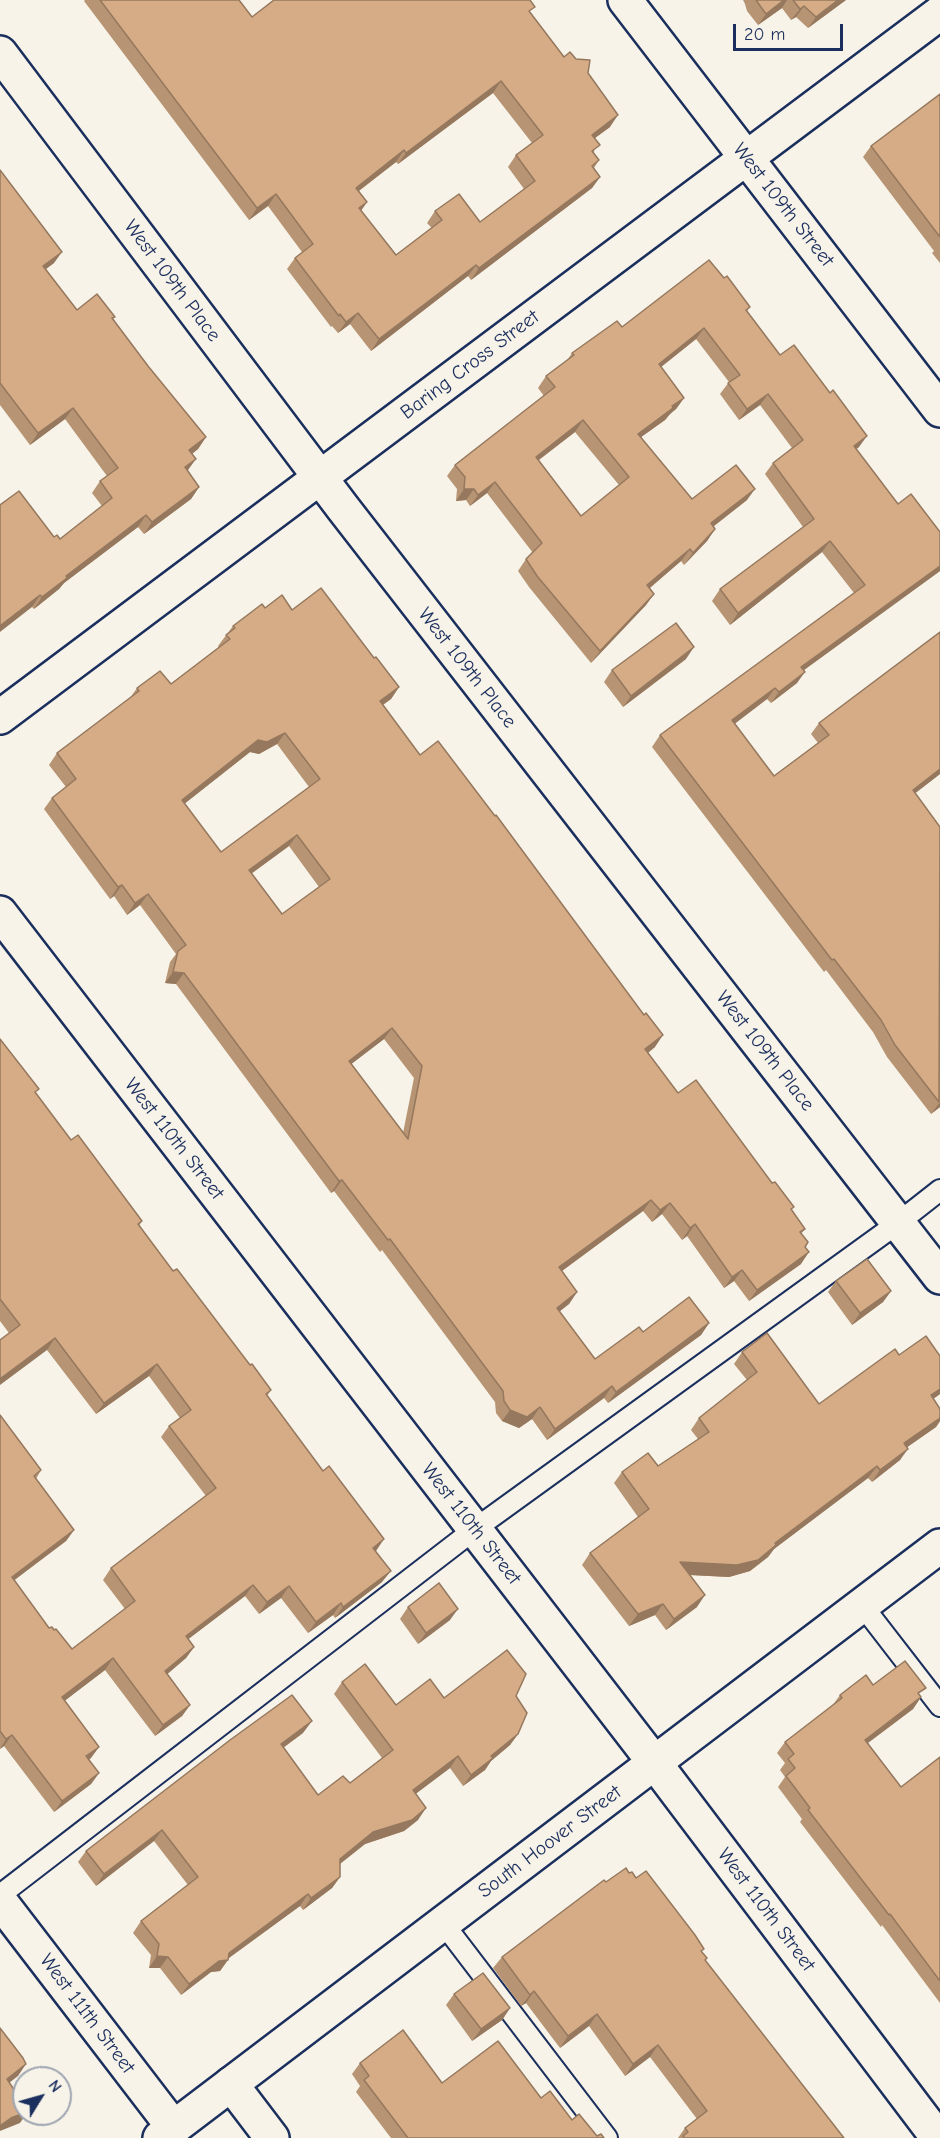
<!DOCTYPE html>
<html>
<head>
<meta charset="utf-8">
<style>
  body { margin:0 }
  #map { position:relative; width:940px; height:2138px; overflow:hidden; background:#f7f3e8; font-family:"Comic Neue",sans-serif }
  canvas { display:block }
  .north { position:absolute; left:12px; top:2066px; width:60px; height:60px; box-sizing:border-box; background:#f7f3e8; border:2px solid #9fa5b1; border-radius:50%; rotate:53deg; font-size:16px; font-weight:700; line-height:24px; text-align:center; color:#1b2f5e }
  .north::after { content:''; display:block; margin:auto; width:21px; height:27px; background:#1b2f5e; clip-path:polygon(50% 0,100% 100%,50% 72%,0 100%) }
  .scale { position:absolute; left:733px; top:24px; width:110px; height:27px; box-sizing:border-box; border:3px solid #1b2f5e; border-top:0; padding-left:8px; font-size:18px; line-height:21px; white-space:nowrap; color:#1b2f5e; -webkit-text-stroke:4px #f7f3e8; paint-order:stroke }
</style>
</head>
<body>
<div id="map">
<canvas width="940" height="2138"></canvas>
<div class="north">N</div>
<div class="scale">20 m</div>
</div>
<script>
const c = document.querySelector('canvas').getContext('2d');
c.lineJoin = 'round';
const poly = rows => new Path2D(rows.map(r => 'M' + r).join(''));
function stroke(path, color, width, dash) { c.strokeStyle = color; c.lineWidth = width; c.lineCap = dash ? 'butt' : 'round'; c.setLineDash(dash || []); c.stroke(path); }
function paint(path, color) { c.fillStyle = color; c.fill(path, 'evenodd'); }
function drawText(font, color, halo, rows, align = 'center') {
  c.font = font + ' "Comic Neue",sans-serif'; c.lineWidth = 5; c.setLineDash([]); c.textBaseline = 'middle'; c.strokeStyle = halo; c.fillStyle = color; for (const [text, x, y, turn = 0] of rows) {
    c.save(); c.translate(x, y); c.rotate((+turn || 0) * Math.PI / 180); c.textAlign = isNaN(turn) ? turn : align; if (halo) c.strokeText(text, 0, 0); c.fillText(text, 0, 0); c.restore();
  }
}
const service = poly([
  [862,1605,940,1706],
  [0,1895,475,1529,898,1223,940,1190],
  [443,1923,607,2138]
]);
const minor = poly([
  [625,0,940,410],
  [0,53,343,508,940,1277],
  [0,717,940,13],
  [0,913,654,1762,938,2138],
  [0,1901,174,2128],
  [231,2084,272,2138]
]);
const tertiary = poly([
  [160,2138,940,1546]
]);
stroke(service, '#1b2f5e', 24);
stroke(minor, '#1b2f5e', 38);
stroke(tertiary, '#1b2f5e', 38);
stroke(service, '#f7f3e8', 20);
stroke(minor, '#f7f3e8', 33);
stroke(tertiary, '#f7f3e8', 33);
paint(poly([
  [85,0,239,0,252,17,531,13,564,57,588,73,610,127,595,138,594,154,599,160,594,168,600,177,592,188,471,280,468,276,371,351,350,324,338,333,332,326,331,327,287,269,295,258,302,252,268,206,249,220,84,1],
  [493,93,532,143,516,155,508,167,524,189,480,222,435,211,427,223,432,228,396,255,361,211,367,202,359,191,396,162,398,164],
  [743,0,846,0,808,28,796,17,791,20,782,8,758,25,747,11,745,4],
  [940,94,940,263,932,253,934,251,863,157,871,146],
  [0,170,54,263,46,269,77,310,113,319,148,366,206,437,198,449,192,454,187,471,199,487,191,499,144,534,138,527,64,583,59,589,34,609,32,607,54,537,60,539,102,506,92,493,100,481,107,476,65,419,30,445,0,405],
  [724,278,750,307,747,311,780,355,859,447,856,449,898,504,940,532,940,571,804,670,797,683,771,703,767,699,734,724,774,776,818,743,811,734,819,723,940,632,940,774,915,793,940,827,940,1107,931,1114,887,1057,873,1032,826,970,824,972,652,747,660,735,854,593,822,552,730,625,712,601,720,589,803,527,765,474,773,463,792,448,760,405,739,420,720,394,729,382,696,339,661,367,684,398,676,409,670,414,665,420,641,437,692,499,747,500,713,527,715,529,707,541,684,565,681,561,650,588,654,594,646,605,591,663,529,587,518,571,526,559,533,553,487,493,470,506,466,500,456,501,457,489,447,476,455,465,544,396,538,388,546,376,568,359,572,353,622,327],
  [575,432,619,485,581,516,539,460],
  [265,608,292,610,374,658,399,687,391,699,382,705,420,755,655,1047,648,1053,678,1093,772,1183,794,1207,791,1210,805,1229,801,1234,805,1247,801,1264,749,1301,734,1281,724,1288,687,1236,682,1240,662,1214,652,1222,643,1211,562,1271,577,1292,569,1304,559,1311,595,1359,643,1332,709,1323,701,1335,608,1403,604,1398,547,1440,532,1419,519,1428,502,1421,496,1413,495,1402,382,1250,380,1252,334,1191,331,1193,176,984,165,983,170,962,176,954,140,905,127,915,114,896,110,899,44,809,52,798,66,787,49,765,57,753,130,698,137,688,171,684,219,647,218,646,233,626],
  [277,744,309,787,221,852,184,804,250,752,259,754],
  [289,846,319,887,282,914,251,874],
  [384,1039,414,1078,403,1133,351,1064],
  [686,659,623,707,604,682,612,670],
  [0,1039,36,1093,71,1140,142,1221,139,1226,173,1271,250,1365,271,1390,267,1396,376,1551,382,1582,335,1618,333,1615,308,1633,281,1598,259,1614,245,1596,188,1639,194,1647,186,1658,167,1674,190,1705,182,1716,155,1736,105,1670,64,1701,99,1747,89,1760,99,1773,91,1784,54,1812,4,1746,0,1749,0,1415,41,1470,36,1479,74,1530,66,1541,14,1580,49,1628,72,1649,125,1609,103,1580,111,1568,206,1496,161,1437,169,1426,180,1418,149,1376,96,1414,47,1350,9,1333,0,1321],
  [836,1281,891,1291,883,1302,852,1325,828,1292],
  [742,1352,819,1404,899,1355,940,1356,940,1394,933,1399,940,1409,940,1421,936,1427,907,1447,900,1460,872,1482,868,1478,774,1549,768,1557,750,1571,729,1577,689,1575,697,1607,666,1630,655,1615,629,1626,582,1565,590,1553,638,1517,614,1483,622,1472,658,1466,698,1439,691,1430,699,1418,747,1380,734,1364],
  [408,1607,450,1620,418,1644,400,1619],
  [342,1682,396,1705,444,1698,516,1696,518,1734,510,1745,491,1761,485,1770,463,1786,450,1768,415,1794,418,1820,404,1831,365,1844,340,1864,340,1877,332,1888,303,1910,300,1906,229,1958,220,1971,211,1972,181,1995,160,1968,149,1968,151,1955,133,1933,141,1921,188,1885,154,1841,96,1886,78,1862,86,1851,303,1733,283,1748,318,1795,350,1783,382,1758,334,1694],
  [873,1685,920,1696,921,1697,913,1709,868,1743,901,1787,940,1757,940,2003,882,1925,881,1927,800,1822,802,1819,778,1787,785,1777,780,1770,785,1763,777,1753,785,1742,832,1706,840,1695],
  [629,1873,636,1878,702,1952,707,1958,705,1960,844,2138,678,2138,685,2128,697,2119,650,2057,625,2076,589,2026,560,2048,526,2003,521,2006,493,1968,502,1957,606,1882],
  [454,1994,510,2008,502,2020,472,2041,446,2005],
  [360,2063,442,2083,541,2098,597,2136,604,2138,391,2138,356,2092,360,2086,352,2074]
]), '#b79473');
paint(poly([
  [784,0,787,0,782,8,758,25,766,14],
  [838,0,846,0,808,28,816,17],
  [804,6,796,17,791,20,800,9],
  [501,81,493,93,398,164,406,153],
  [618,115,610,127,584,146,592,135],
  [404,150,396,162,348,199,356,188],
  [600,177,592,188,471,280,479,268],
  [276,194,268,206,249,220,257,208],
  [367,202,359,213,359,208],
  [62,252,54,263,35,277,43,266],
  [476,265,468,276,371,351,379,339],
  [358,313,350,324,338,333,346,322],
  [704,328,696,339,651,375,659,364],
  [768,394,760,405,739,420,747,409],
  [684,398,676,409,670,414,665,420,630,445,638,434,672,406],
  [73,408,65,419,30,445,38,433],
  [583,420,575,432,528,468,536,457],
  [867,436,859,447,846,457,854,446],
  [206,437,198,449,181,462,189,450],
  [196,459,188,470,177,479,185,467],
  [495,482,487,493,470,506,478,495],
  [199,487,191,499,144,534,152,522],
  [464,489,474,489,466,500,456,501],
  [755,489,747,500,702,535,711,523],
  [146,515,138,527,64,583,59,589,34,609,42,597,66,576],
  [715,529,707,541,684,565,693,553],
  [830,541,822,552,730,625,738,613],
  [690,549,681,561,639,597,647,585],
  [940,566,940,571,793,678,801,667],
  [654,594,646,605,591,663,600,651],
  [40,595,32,607,0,632,0,626],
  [694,647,686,659,623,707,631,696],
  [805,672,797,683,771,703,779,692],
  [399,687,391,699,372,713,380,701],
  [775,688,767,699,724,732,732,720],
  [285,733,277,744,259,754,250,752,174,812,182,800,258,740],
  [940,769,940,774,904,802,913,790],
  [297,835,289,846,241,881,249,870],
  [122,885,114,896,110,899,118,887],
  [148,894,140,905,127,915,135,903],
  [173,972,184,973,176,984,165,983],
  [392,1028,384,1039,341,1072,349,1061],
  [663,1035,655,1047,637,1061,645,1049],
  [940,1102,940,1107,931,1114],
  [342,1180,334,1191,331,1193,339,1181],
  [651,1200,643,1211,551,1279,559,1267],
  [670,1203,662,1214,652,1222,660,1210],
  [695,1224,687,1236,682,1240,690,1228],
  [809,1252,801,1264,749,1301,757,1290],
  [742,1270,734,1281,724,1288,732,1277],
  [891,1291,883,1302,852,1325,860,1313],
  [577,1292,569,1304,549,1320,557,1308],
  [709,1323,701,1335,608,1403,616,1392],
  [55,1338,47,1350,0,1385,0,1379],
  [157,1364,149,1376,96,1414,104,1403],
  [612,1386,604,1398,547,1440,555,1429],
  [940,1389,940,1394,922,1407,931,1395],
  [540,1407,532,1419,519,1428,502,1421,510,1410],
  [940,1418,940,1421,936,1427,896,1455,904,1443],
  [908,1449,900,1460,872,1482,880,1470],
  [877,1466,868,1478,774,1549,768,1557,750,1571,729,1577,672,1574,680,1562,775,1543],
  [74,1530,66,1541,4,1588,12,1577],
  [384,1539,376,1551,365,1559,373,1548],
  [391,1571,382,1582,335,1618,343,1607],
  [253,1585,245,1596,178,1647,186,1636],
  [289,1586,281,1598,259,1614,267,1602],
  [705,1595,697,1607,666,1630,674,1619],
  [341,1603,333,1615,308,1633,316,1622],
  [663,1604,655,1615,629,1626,638,1614],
  [458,1609,450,1620,418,1644,426,1633],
  [194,1647,186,1658,157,1683,165,1671],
  [113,1658,105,1670,54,1709,62,1697],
  [921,1697,913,1709,857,1751,865,1740],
  [190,1705,182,1716,155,1736,163,1725],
  [312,1721,303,1733,273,1755,281,1744],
  [518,1734,510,1745,491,1761,485,1770,463,1786,471,1775,491,1756],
  [12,1735,4,1746,0,1749,6,1739],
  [99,1747,91,1758,78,1768,86,1756],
  [458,1756,450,1768,405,1802,413,1790],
  [99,1773,91,1784,54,1812,62,1801],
  [426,1808,418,1820,404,1831,365,1844,332,1870,340,1859,373,1832],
  [162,1830,154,1841,96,1886,104,1874],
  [340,1877,332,1888,303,1910,311,1898],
  [308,1894,300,1906,226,1960,228,1960,220,1971,211,1972,181,1995,189,1984,270,1922],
  [157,1956,168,1957,160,1968,149,1968],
  [534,1991,526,2003,521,2006,530,1995],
  [510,2008,502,2020,472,2041,481,2029],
  [597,2014,589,2026,560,2048,568,2036],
  [658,2045,650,2057,625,2076,633,2064],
  [26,2064,18,2076,0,2090,7,2079],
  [24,2113,24,2114,26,2114,20,2123,0,2131,0,2126,11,2118]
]), '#95785e');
const building = poly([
  [100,0,239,0,252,17,274,0,530,0,535,7,529,11,564,57,570,52,576,59,590,60,588,73,618,115,592,135,600,145,592,151,599,160,592,166,600,177,479,268,476,265,379,339,358,313,346,322,340,314,339,316,295,258,313,244,276,194,257,208,100,0],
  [501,81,543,135,516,155,535,181,480,222,459,194,435,211,442,220,396,255,359,208,367,202,356,188,404,150,406,153,501,81],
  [756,0,784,0,766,14,756,0],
  [793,0,838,0,816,17,804,6,800,9,793,0],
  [940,94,940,237,871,146,940,94],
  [0,170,62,252,43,266,77,310,97,294,115,317,112,318,148,366,206,437,189,450,196,459,185,467,199,487,152,522,146,515,66,576,67,578,42,597,40,595,0,626,0,505,19,491,54,537,57,535,60,539,112,498,100,481,118,468,73,408,38,433,0,383,0,170],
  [709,260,724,278,727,276,750,307,746,310,780,355,794,345,830,393,833,390,867,436,854,446,898,504,911,494,940,532,940,566,801,667,805,672,779,692,775,688,732,720,774,776,829,735,819,723,940,632,940,769,913,790,940,827,939,1102,895,1045,881,1020,834,959,832,960,660,735,865,585,830,541,738,613,720,589,814,519,773,463,803,440,768,394,747,409,728,383,740,375,704,328,659,364,684,398,672,406,673,408,638,434,692,499,736,465,755,489,711,523,715,529,693,553,690,549,647,585,654,594,600,651,537,576,526,559,542,543,495,482,478,495,474,489,464,489,465,477,455,465,555,387,546,376,574,355,572,353,617,321,622,327,709,260],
  [583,420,629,477,581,516,536,457,583,420],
  [321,588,374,658,376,657,399,687,380,701,420,755,438,741,495,816,496,815,644,1015,646,1013,663,1035,645,1049,678,1093,696,1080,772,1183,775,1182,794,1207,791,1209,805,1229,800,1232,808,1242,805,1247,809,1252,757,1290,742,1270,732,1277,695,1224,690,1228,670,1203,660,1210,651,1200,559,1267,577,1292,557,1308,595,1359,639,1327,643,1332,689,1297,709,1323,616,1392,612,1386,555,1429,540,1407,527,1417,510,1410,504,1401,503,1391,390,1239,388,1240,342,1180,339,1181,184,973,173,972,178,951,186,945,148,894,135,903,122,885,118,887,52,798,76,779,57,753,139,691,137,688,160,671,171,684,230,639,226,635,235,628,233,626,262,604,265,608,282,595,292,610,321,588],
  [285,733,320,779,221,852,182,800,258,740,267,742,285,733],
  [297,835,330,879,282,914,249,870,297,835],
  [392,1028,422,1066,408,1139,349,1061,392,1028],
  [676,623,694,647,631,696,612,670,676,623],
  [0,1039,39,1089,35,1092,71,1140,78,1135,142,1221,138,1224,173,1271,177,1269,250,1365,252,1364,271,1390,266,1394,323,1471,329,1466,384,1539,373,1548,391,1571,343,1607,341,1603,316,1622,289,1586,267,1602,253,1585,186,1636,194,1647,165,1671,190,1705,163,1725,113,1658,62,1697,99,1747,86,1756,99,1773,62,1801,12,1735,6,1739,0,1731,0,1415,41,1470,34,1476,74,1530,12,1577,49,1628,52,1627,54,1630,56,1629,72,1649,135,1601,111,1568,216,1488,169,1426,191,1410,157,1364,104,1403,55,1338,0,1379,0,1340,20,1325,0,1299,0,1039],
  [867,1259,891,1291,860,1313,836,1281,867,1259],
  [767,1333,819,1404,895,1349,899,1355,926,1336,940,1356,940,1389,931,1395,940,1409,940,1418,904,1443,908,1449,880,1470,877,1466,775,1543,776,1545,758,1560,737,1565,680,1562,705,1595,674,1619,663,1604,638,1614,590,1553,649,1509,622,1472,648,1453,658,1466,709,1432,699,1418,757,1372,742,1352,767,1333],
  [439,1583,458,1609,426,1633,408,1607,439,1583],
  [507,1650,526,1674,516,1696,527,1713,518,1734,491,1756,493,1758,471,1775,458,1756,413,1790,426,1808,412,1820,373,1832,340,1859,340,1877,311,1898,308,1894,229,1953,228,1960,219,1961,189,1984,168,1957,157,1956,159,1944,141,1921,198,1877,162,1830,104,1874,86,1851,230,1740,292,1695,312,1721,281,1744,318,1795,343,1776,350,1783,393,1750,342,1682,365,1664,396,1705,430,1679,444,1698,507,1650],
  [905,1661,926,1688,918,1693,921,1697,865,1740,901,1787,940,1757,940,1981,890,1914,889,1915,808,1810,810,1808,786,1776,795,1768,788,1759,794,1754,785,1742,842,1698,840,1695,866,1675,873,1685,905,1661],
  [626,1868,629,1873,632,1872,636,1878,646,1871,695,1935,704,1949,701,1951,707,1958,705,1960,844,2138,685,2138,683,2136,688,2132,685,2128,707,2111,658,2045,633,2064,597,2014,568,2036,534,1991,530,1995,502,1957,604,1880,606,1882,626,1868],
  [483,1973,510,2008,481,2029,454,1994,483,1973],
  [0,2028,23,2058,26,2064,7,2079,24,2105,24,2113,11,2118,0,2126,0,2028],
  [403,2030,442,2083,498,2041,541,2098,550,2091,572,2120,579,2114,597,2136,601,2134,604,2138,408,2138,364,2080,369,2076,360,2063,403,2030]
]);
paint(building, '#d5ac86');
stroke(building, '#95785e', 1.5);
drawText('20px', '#1b2f5e', '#f7f3e8', [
  ["West 109th Street",783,205,52],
  ["West 109th Place",172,281,53],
  ["Baring Cross Street",470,365,-37],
  ["West 109th Place",467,668,52],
  ["West 109th Place",765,1051,52],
  ["West 110th Street",174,1139,52],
  ["West 110th Street",471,1524,52],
  ["South Hoover Street",550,1842,-37],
  ["West 110th Street",766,1910,53],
  ["West 111th Street",87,2014,53]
]);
</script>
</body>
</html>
